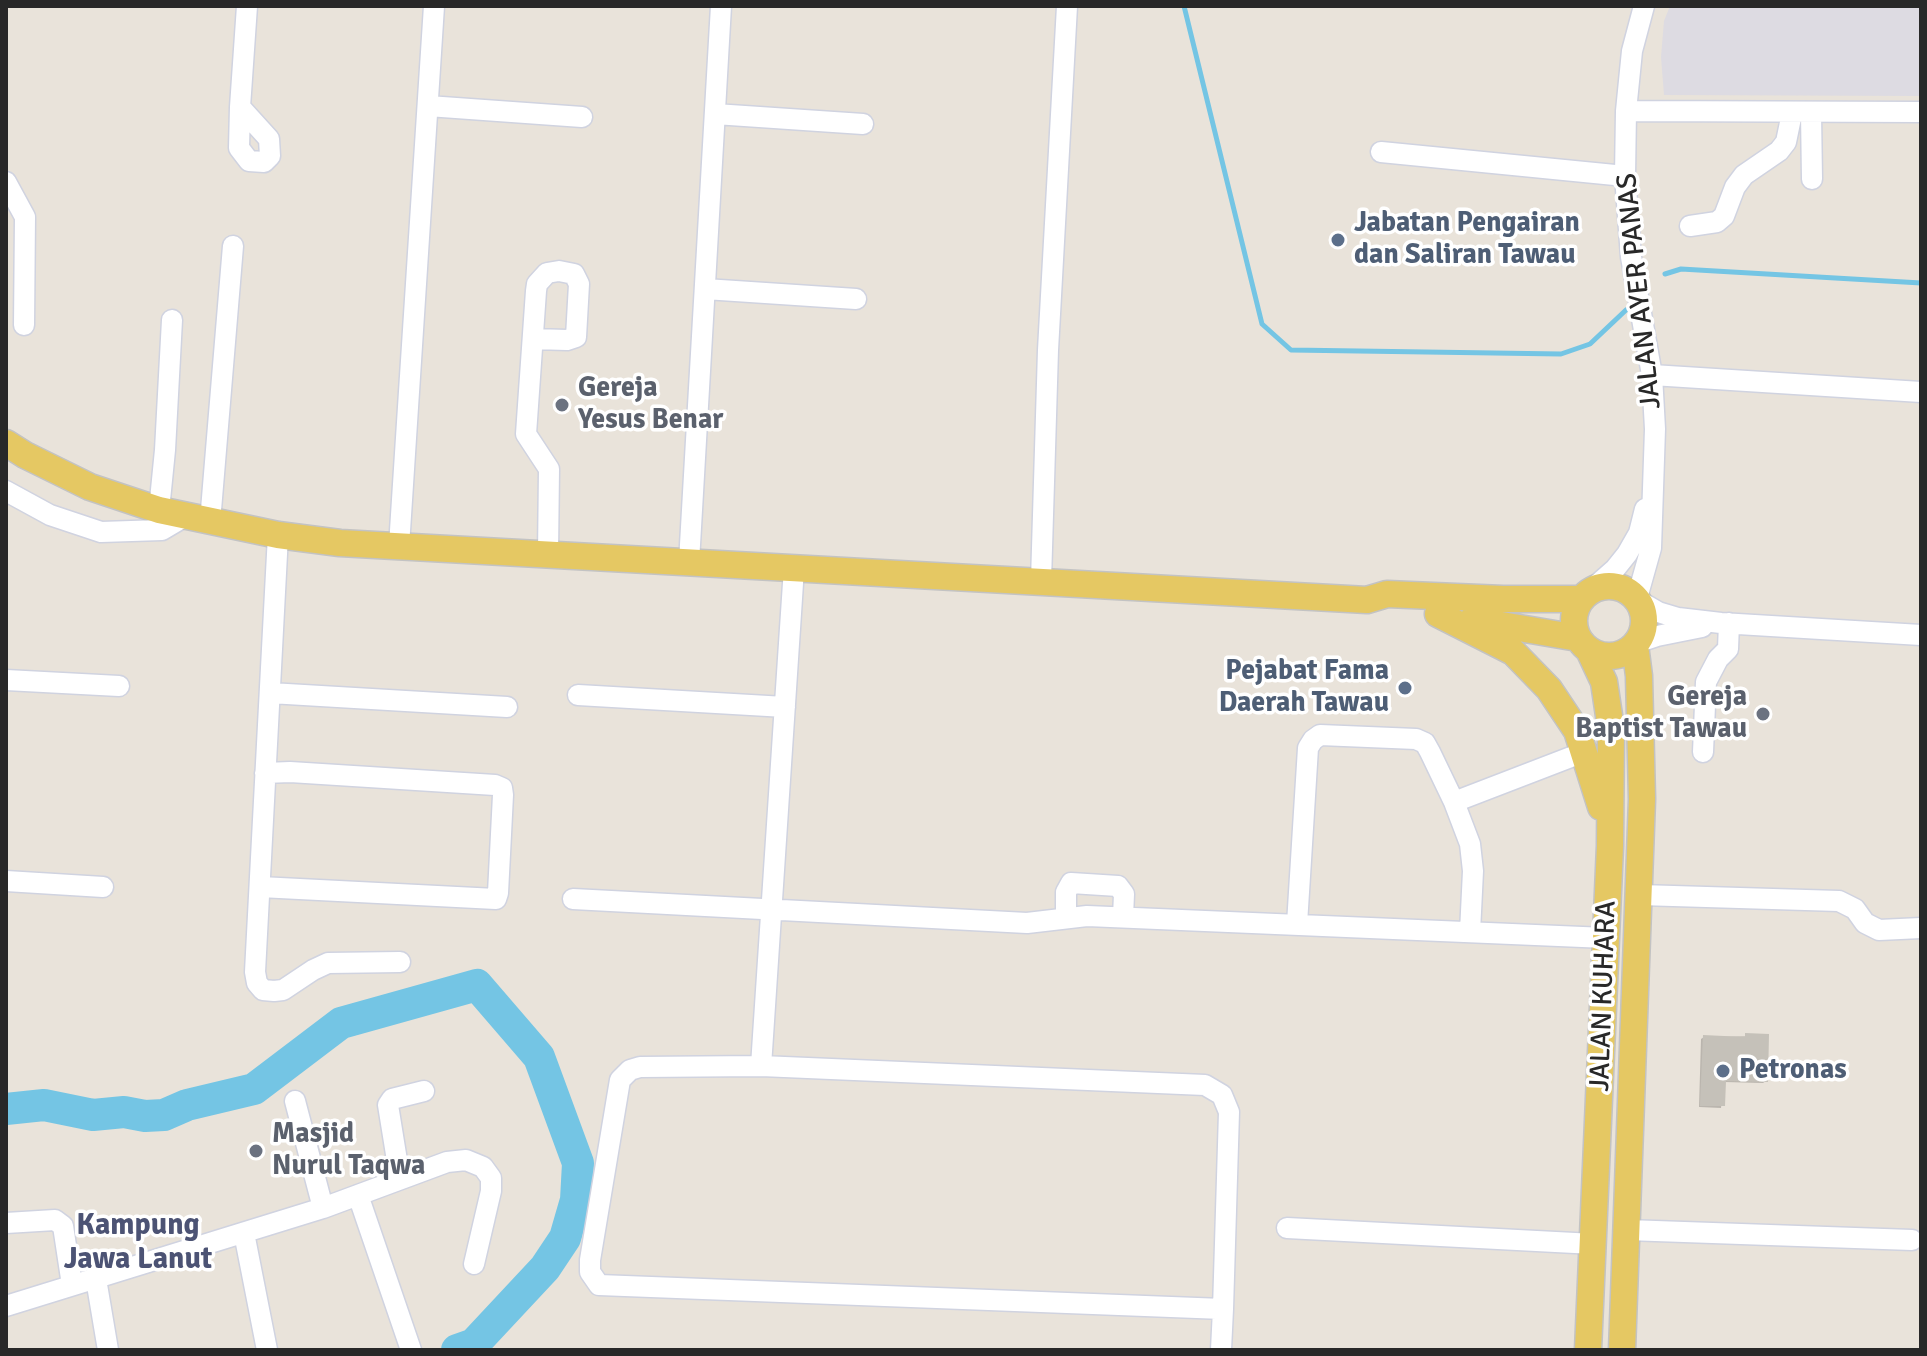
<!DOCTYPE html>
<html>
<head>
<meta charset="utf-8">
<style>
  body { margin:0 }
  #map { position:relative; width:1927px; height:1356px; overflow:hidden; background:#e9e3da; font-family:Signika,sans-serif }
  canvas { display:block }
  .frame { position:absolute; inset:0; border:8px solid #282828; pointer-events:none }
</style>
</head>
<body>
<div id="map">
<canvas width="1927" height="1356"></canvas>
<div class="frame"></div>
</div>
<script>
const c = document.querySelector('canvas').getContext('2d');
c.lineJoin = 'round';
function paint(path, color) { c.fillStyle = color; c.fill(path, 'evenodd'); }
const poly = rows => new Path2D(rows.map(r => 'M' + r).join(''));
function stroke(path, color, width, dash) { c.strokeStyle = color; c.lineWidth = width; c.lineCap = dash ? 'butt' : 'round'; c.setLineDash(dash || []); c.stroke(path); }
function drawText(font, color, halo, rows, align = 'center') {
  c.font = font + ' Signika,sans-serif'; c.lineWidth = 7; c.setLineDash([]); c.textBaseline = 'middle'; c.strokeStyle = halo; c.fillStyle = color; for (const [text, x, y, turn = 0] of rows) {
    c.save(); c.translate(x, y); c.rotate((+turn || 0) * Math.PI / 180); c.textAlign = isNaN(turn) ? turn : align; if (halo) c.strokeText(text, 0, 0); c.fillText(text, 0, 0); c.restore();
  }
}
paint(poly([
  [1670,6,1921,6,1921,96,1664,95,1661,57,1664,21]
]), '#dddbe2');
paint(poly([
  [1767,1036,1766,1081,1763,1083,1724,1082,1721,1108,1699,1107,1701,1039,1704,1037]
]), '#0003');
stroke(poly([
  [1184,6,1262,324,1291,350,1561,354,1590,344,1626,310],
  [1665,274,1681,269,1921,283]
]), '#74c5e4', 5);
stroke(poly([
  [6,1109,44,1105,93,1115,124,1112,145,1116,164,1115,187,1105,254,1089,341,1023,477,985,539,1057,578,1163,576,1200,565,1238,545,1268,474,1344,457,1350]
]), '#74c5e4', 32);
paint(poly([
  [1745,1033,1769,1034,1768,1082,1726,1081,1725,1106,1700,1106,1703,1035,1745,1037]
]), '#c5c1b9');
const minor = poly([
  [428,106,582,117],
  [240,107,269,139,270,156,264,162,249,161,239,148,240,107,247,6],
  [1626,111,1921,112],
  [1811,113,1812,179],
  [715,114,863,124],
  [1381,152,1625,176],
  [6,182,25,217,24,325],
  [1690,226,1717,222,1724,216,1735,187,1744,175,1779,151,1786,142,1792,113],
  [705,289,856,299],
  [533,339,567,340,576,337,579,284,574,274,559,271,547,273,537,284,536,291,526,434,549,469,548,554],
  [1652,375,1921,392],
  [6,491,50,515,101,532,162,530,184,517],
  [159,510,165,450,172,320],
  [210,522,233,246],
  [278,535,255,972,257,983,263,990,274,991,283,990,313,970,328,963,400,962],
  [399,546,434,6],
  [689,562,721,6],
  [1041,581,1048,350,1067,6],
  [1590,591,1615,569,1627,554,1639,533,1645,509],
  [1637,598,1651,548,1655,429,1652,375,1631,257,1625,176,1626,111,1632,51,1644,6],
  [1639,601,1658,612,1678,618,1721,623,1921,635],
  [1636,643,1657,636,1702,627],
  [6,680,119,686],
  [270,693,507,707],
  [578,695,785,707],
  [1703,752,1706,682,1718,659,1728,649,1729,623],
  [1454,802,1584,752],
  [6,881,103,887],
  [260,887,496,899,498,893,503,795,502,788,495,785,290,772,265,773],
  [1640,895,1839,901,1855,909,1865,923,1879,930,1921,928],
  [573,899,1027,923,1087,916,1606,938],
  [1066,918,1066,892,1071,883,1118,886,1124,894,1123,917],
  [1297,924,1308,748,1313,740,1320,735,1416,739,1425,743,1430,752,1454,802,1470,844,1473,871,1470,932],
  [761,1066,1205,1085,1222,1095,1229,1112,1223,1309,599,1285,590,1272,590,1260,620,1080,630,1070,640,1067,761,1066],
  [761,1066,794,568],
  [295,1101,323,1208],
  [400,1179,388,1105,392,1099,424,1091],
  [358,1195,411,1350],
  [6,1223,55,1220,63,1226,72,1285],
  [1287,1228,1594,1244],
  [1627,1230,1912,1240],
  [244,1233,267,1350],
  [96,1279,108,1350],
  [6,1306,323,1208,447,1162,466,1160,483,1167,491,1178,491,1191,474,1264],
  [1221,1350,1223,1309]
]);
const major = poly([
  [6,443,25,455,90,487,159,510,278,535,340,543,1367,600,1387,594,1503,599,1581,599],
  '1574 621a35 35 0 1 1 70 0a35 35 0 1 1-70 0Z',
  [1438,614,1513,652,1549,689,1577,731,1601,807],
  [1472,620,1578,638],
  [1588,1350,1610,846,1611,729,1604,682,1589,650],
  [1622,1350,1642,799,1639,676,1635,645]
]);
stroke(minor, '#d0d3e0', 23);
stroke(major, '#c3c3c3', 29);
stroke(minor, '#fff', 20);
stroke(major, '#e5c863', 26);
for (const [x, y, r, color] of [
  [1338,240,8,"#5c6f8a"],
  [562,405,8,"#6b7280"],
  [1405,688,8,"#5c6f8a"],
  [1763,714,8,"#6b7280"],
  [1723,1071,8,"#5c6f8a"],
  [256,1151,8,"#6b7280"]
]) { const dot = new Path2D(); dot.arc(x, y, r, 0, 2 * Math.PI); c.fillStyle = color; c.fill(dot); stroke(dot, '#fff', 3); }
drawText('bold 28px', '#4e5e75', '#fff', [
  ["Jabatan Pengairan",1354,224],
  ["dan Saliran Tawau",1354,256],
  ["Pejabat Fama",1389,672,"right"],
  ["Daerah Tawau",1389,704,"right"],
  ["Petronas",1739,1071]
], 'left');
drawText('28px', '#282828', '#fff', [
  ["JALAN AYER PANAS",1640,291,-96],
  ["JALAN KUHARA",1604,996,-88]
]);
drawText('bold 28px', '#5b616d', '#fff', [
  ["Gereja",578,389],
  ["Yesus Benar",578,421],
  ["Gereja",1747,698,"right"],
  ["Baptist Tawau",1747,730,"right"],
  ["Masjid",272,1135],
  ["Nurul Taqwa",272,1167]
], 'left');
drawText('bold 30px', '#4c5374', '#fff', [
  ["Kampung",138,1226],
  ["Jawa Lanut",138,1260]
]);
</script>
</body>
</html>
